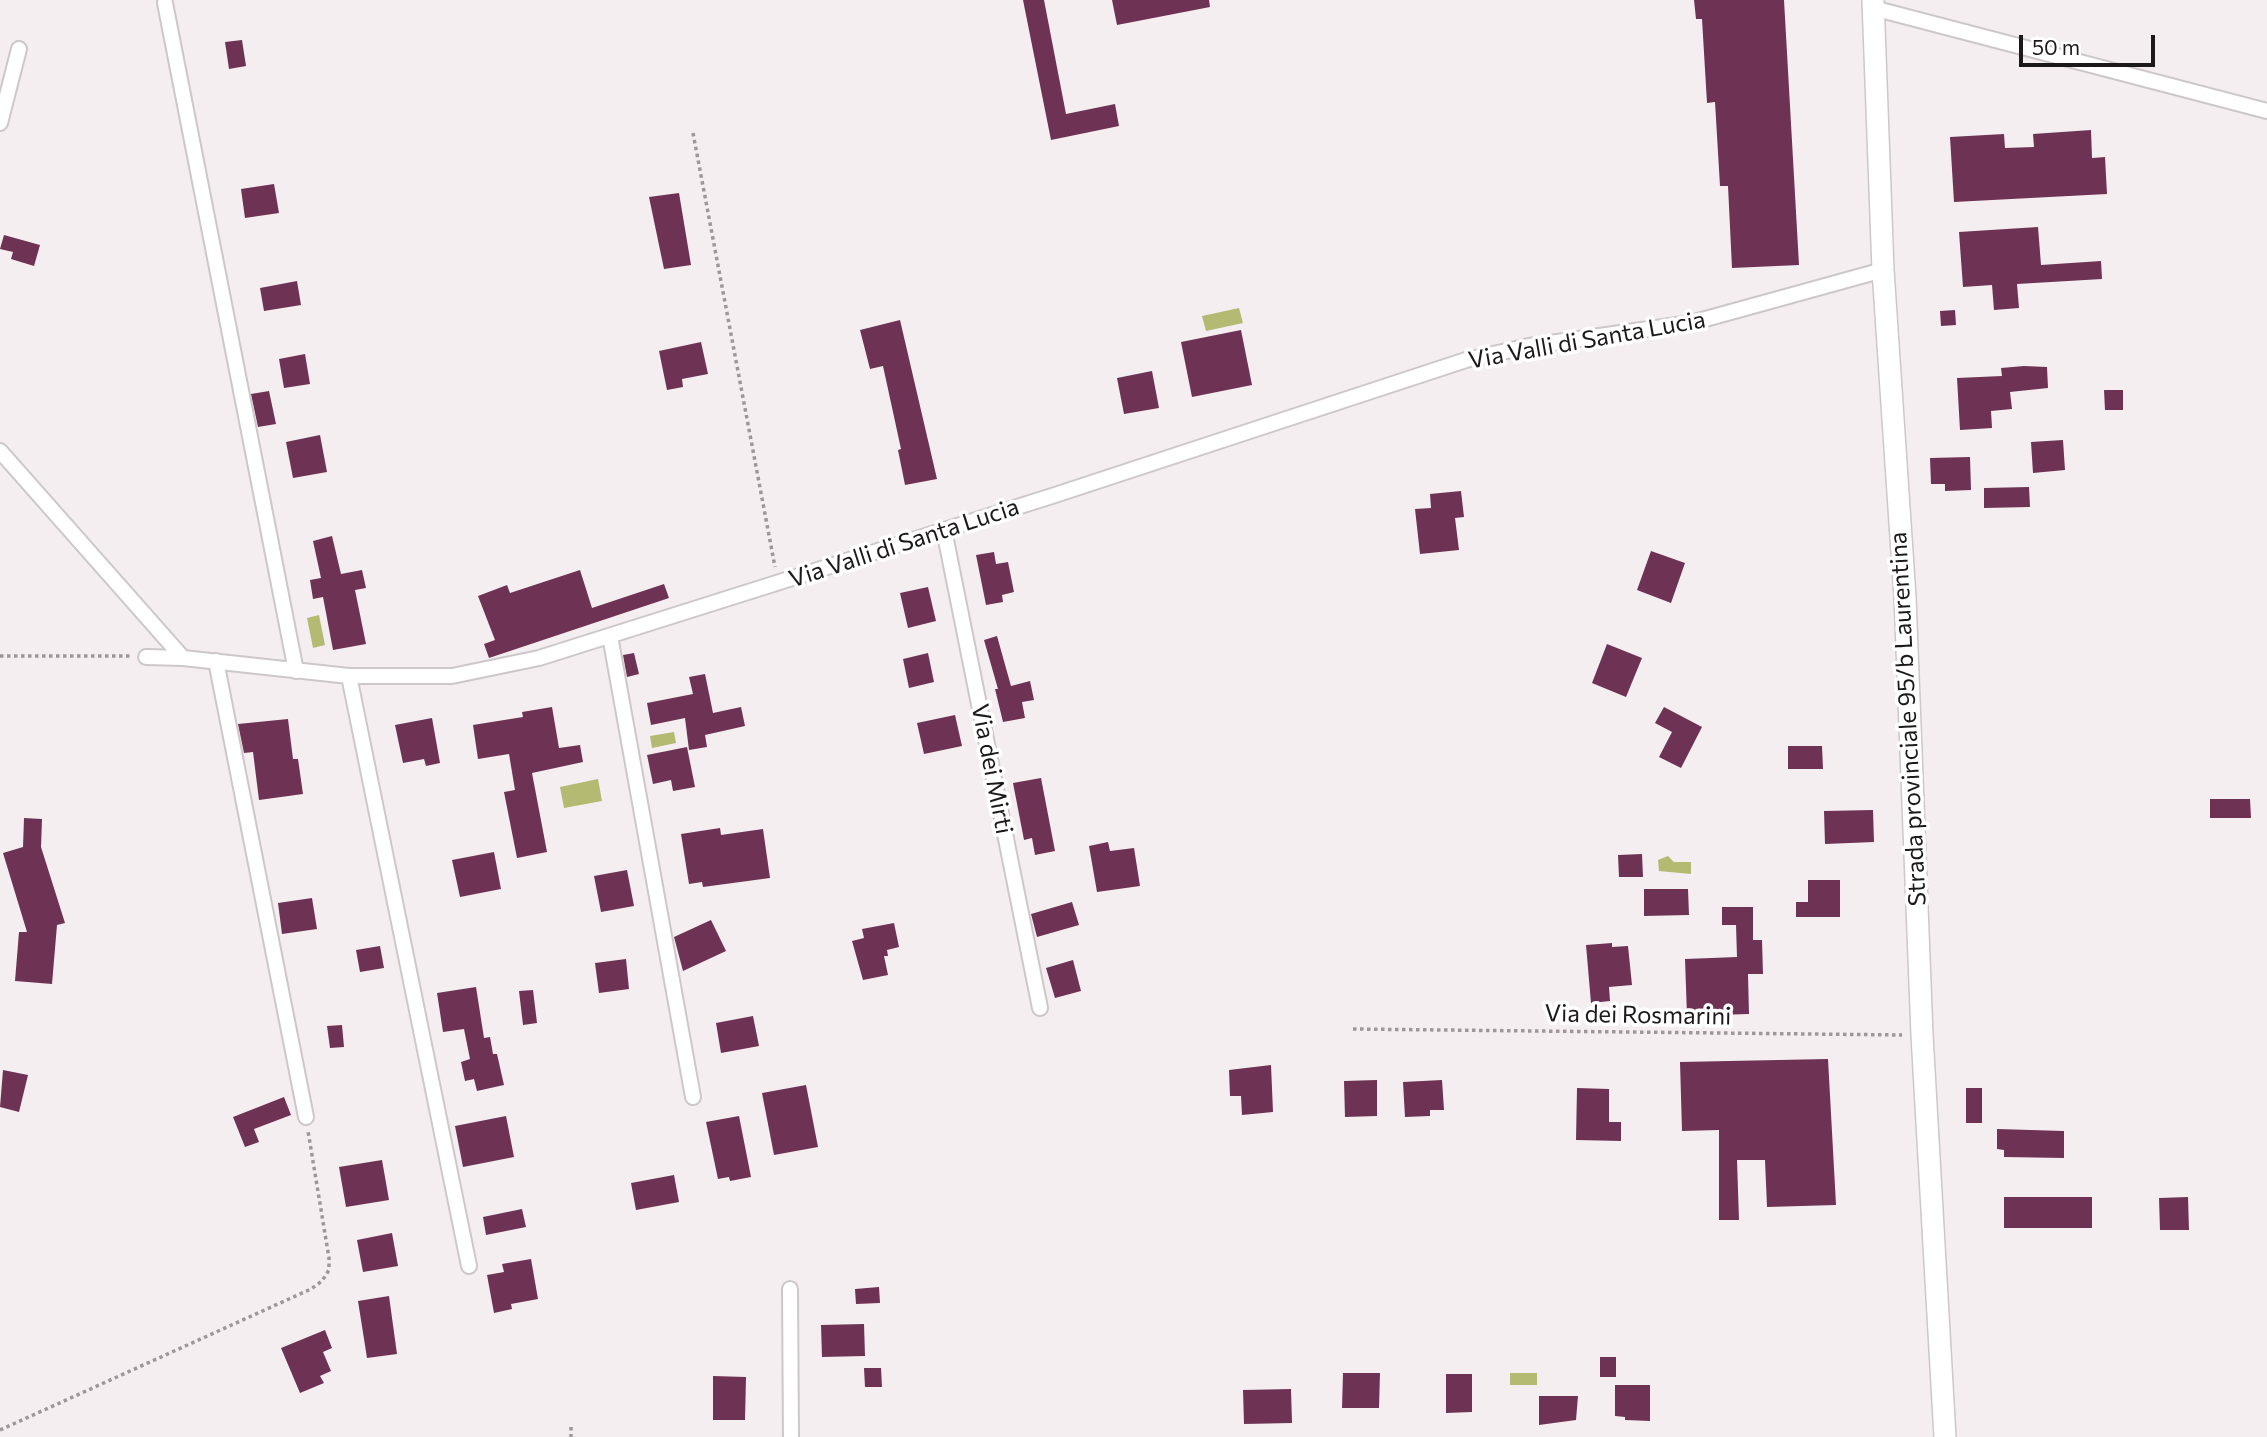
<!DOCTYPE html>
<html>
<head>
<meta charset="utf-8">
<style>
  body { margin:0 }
  #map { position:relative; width:2267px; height:1437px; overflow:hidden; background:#f5eef1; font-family:Commissioner,sans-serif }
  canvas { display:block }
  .scale { position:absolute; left:2019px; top:35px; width:136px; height:32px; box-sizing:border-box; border:4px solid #1c191a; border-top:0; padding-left:9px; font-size:21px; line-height:24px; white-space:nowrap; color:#1c191a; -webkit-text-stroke:5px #fff; paint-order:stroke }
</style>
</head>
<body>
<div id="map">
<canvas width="2267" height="1437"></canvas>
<div class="scale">50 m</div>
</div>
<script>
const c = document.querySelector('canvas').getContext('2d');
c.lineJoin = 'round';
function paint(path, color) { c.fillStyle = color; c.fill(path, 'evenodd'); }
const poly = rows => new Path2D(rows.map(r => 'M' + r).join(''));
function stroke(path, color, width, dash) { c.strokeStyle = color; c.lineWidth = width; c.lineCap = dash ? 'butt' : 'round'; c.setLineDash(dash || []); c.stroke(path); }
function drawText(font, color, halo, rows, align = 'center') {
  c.font = font + ' Commissioner,sans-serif'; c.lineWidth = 7; c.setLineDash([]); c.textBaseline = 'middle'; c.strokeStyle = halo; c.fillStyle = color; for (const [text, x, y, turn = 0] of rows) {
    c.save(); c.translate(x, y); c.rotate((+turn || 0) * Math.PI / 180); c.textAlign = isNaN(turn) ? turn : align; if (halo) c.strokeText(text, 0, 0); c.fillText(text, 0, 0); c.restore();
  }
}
paint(poly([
  [1239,308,1243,323,1206,331,1202,316],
  [319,615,325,645,313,648,307,618],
  [674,732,676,743,652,748,650,736],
  [598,779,602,801,564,808,560,787],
  [1668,856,1674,862,1691,862,1691,874,1659,871,1658,860],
  [1510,1373,1537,1373,1537,1385,1510,1385]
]), '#b4ba71');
paint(poly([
  [1023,0,1044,0,1066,114,1115,104,1119,126,1051,140],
  [1112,0,1209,0,1210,7,1117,25],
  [1694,0,1784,0,1799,265,1732,268,1728,186,1720,186,1715,102,1707,103,1702,19,1696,19],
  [242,40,246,66,229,69,225,42],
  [2091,130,2092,158,2105,157,2107,194,1954,202,1950,137,2004,134,2005,148,2034,147,2033,134],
  [274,184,279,213,245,218,241,189],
  [679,193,691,265,664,269,649,197],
  [2038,227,2041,265,2101,261,2102,279,2017,284,2019,308,1994,310,1992,285,1963,287,1959,232],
  [4,235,40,245,34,266,11,259,13,252,0,249],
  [297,281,301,305,264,311,260,288],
  [1955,310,1956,325,1941,326,1940,311],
  [900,320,937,479,905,485,898,450,901,449,883,366,870,369,860,330],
  [1241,330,1252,385,1192,397,1181,342],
  [701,342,708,374,682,379,683,387,667,390,659,351],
  [305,354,310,384,284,388,279,359],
  [2024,366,2047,367,2048,388,2010,392,2012,409,1991,411,1992,428,1960,430,1957,378,2002,376,2001,368],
  [1152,371,1159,408,1124,414,1117,378],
  [2104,390,2123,390,2123,410,2105,410],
  [269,391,276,424,258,427,251,394],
  [320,435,327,472,293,478,286,442],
  [2063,440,2065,470,2033,473,2031,442],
  [1970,457,1971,490,1945,491,1945,484,1931,484,1930,458],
  [2029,487,2030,507,1984,508,1984,488],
  [1461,491,1464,517,1455,518,1459,550,1420,554,1415,509,1431,508,1430,494],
  [332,536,341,574,362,570,366,588,355,590,366,644,333,650,323,597,313,599,310,580,321,578,313,541],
  [1651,551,1685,563,1671,603,1637,590],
  [994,552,996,564,1008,562,1014,592,1002,595,1003,602,986,605,976,555],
  [580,570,592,608,664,584,669,598,489,658,484,644,495,640,478,596,507,585,510,593],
  [928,587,936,621,908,628,900,593],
  [997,636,1011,686,1030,681,1034,700,1022,702,1025,718,1003,722,995,689,998,689,984,640],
  [1607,644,1642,658,1626,697,1592,683],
  [634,653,639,674,627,677,623,655],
  [928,653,934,682,909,688,903,659],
  [705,674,713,713,741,707,745,726,705,735,707,747,689,750,685,718,651,725,647,703,693,694,689,677],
  [552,707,559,748,580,745,583,762,532,773,547,852,517,858,504,792,515,790,509,754,478,759,473,725,523,717,522,712],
  [1664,707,1702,727,1681,768,1659,757,1672,732,1655,723],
  [955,715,962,746,924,754,917,723],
  [432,718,440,763,426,766,424,759,403,763,395,725],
  [288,719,293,759,298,759,303,794,259,800,253,752,244,753,238,724],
  [1788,746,1822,746,1823,769,1788,769],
  [687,747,695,787,673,791,671,780,653,784,647,755],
  [1041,778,1055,851,1035,855,1032,838,1024,840,1013,783],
  [2210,799,2250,799,2251,818,2210,818],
  [1873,810,1874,842,1825,844,1824,811],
  [24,818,42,819,41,847,65,923,57,925,52,984,15,981,19,932,27,932,3,853,23,847],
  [720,828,721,835,763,829,770,878,703,887,702,882,689,884,681,834],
  [1108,842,1110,851,1134,848,1140,886,1097,892,1089,846],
  [494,852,501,889,460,897,452,860],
  [1642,854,1643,877,1619,877,1618,855],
  [627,870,634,906,601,912,594,876],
  [1808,880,1840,880,1840,917,1796,917,1796,902,1808,902],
  [1644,889,1688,889,1689,915,1644,916],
  [312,898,317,929,282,934,278,903],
  [1072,902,1079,925,1037,937,1031,914],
  [1722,907,1753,907,1753,940,1762,940,1763,974,1748,974,1749,1014,1687,1016,1685,959,1737,957,1736,925,1722,925],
  [711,920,726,951,683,971,674,937],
  [894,923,899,947,887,950,888,956,884,956,888,975,863,980,852,941,864,938,862,929],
  [1612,943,1612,947,1628,946,1632,985,1609,987,1610,1001,1591,1003,1586,945],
  [380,946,384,968,360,972,356,950],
  [626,959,629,989,599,993,595,963],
  [1073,960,1081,991,1055,998,1046,968],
  [476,987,484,1038,490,1037,493,1054,497,1054,504,1085,477,1091,474,1079,465,1081,461,1062,470,1059,464,1029,443,1032,437,993],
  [533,990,537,1023,523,1025,519,991],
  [753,1016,759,1046,721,1053,716,1023],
  [342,1025,344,1047,330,1048,327,1026],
  [1828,1059,1836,1205,1767,1207,1765,1160,1737,1160,1739,1220,1719,1220,1719,1130,1682,1131,1680,1062],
  [1271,1065,1273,1112,1242,1115,1241,1096,1230,1096,1229,1070],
  [3,1070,28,1075,19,1112,0,1107],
  [1377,1080,1377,1116,1345,1117,1344,1081],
  [1442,1080,1444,1110,1430,1110,1430,1116,1405,1117,1403,1082],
  [806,1085,818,1147,774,1155,762,1093],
  [1577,1088,1609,1089,1609,1122,1621,1122,1621,1141,1576,1140],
  [1966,1088,1982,1088,1982,1123,1966,1123],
  [284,1097,291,1115,254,1129,259,1142,245,1147,233,1117],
  [506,1116,514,1157,463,1167,455,1126],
  [739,1116,751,1177,730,1181,729,1177,718,1179,706,1122],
  [1997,1129,2064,1131,2064,1158,2004,1157,2004,1150,1997,1149],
  [382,1160,389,1200,346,1207,339,1167],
  [674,1175,679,1202,636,1210,631,1183],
  [2004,1197,2092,1197,2092,1228,2004,1228],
  [2188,1197,2189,1230,2160,1230,2159,1198],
  [522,1209,526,1227,486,1235,483,1217],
  [392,1233,398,1266,363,1272,357,1240],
  [531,1259,538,1299,511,1304,512,1309,494,1313,487,1275,504,1272,502,1264],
  [879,1287,880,1303,856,1304,855,1289],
  [389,1296,397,1354,367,1358,358,1301],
  [864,1324,865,1356,822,1357,821,1325],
  [325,1330,332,1348,323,1352,331,1371,320,1376,324,1383,300,1393,281,1348],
  [1600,1357,1616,1357,1616,1377,1600,1377],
  [864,1368,881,1368,882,1387,865,1387],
  [1343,1373,1380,1373,1379,1408,1342,1408],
  [1446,1374,1472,1374,1472,1412,1446,1413],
  [713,1376,746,1377,745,1420,713,1420],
  [1615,1385,1650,1385,1650,1421,1625,1420,1625,1417,1615,1416],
  [1291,1389,1292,1423,1244,1424,1243,1390],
  [1539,1396,1578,1396,1576,1420,1539,1425]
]), '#6e3254');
const street = poly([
  [165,3,296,671],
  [1873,8,2267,111],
  [0,123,19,49],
  [0,451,183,658,349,676,452,676,539,658,1052,496,1466,360,1529,346,1691,323,1883,270],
  [944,530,1040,1008],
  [610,636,693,1097],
  [146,657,183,658],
  [216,661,306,1117],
  [349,676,469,1266],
  [790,1289,791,1437]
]);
const secondary = poly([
  [1873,0,1883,270,1905,597,1922,1035,1945,1437]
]);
stroke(street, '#cdc7ca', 18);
stroke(secondary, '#cdc7ca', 24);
stroke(poly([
  [693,133,775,567],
  [0,656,133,656],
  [1353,1029,1902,1035],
  [571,1427,571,1437],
  [0,1430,311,1289,322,1281,329,1270,329,1258,308,1131]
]), '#9d979a', 3.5, [3.5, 3.5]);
stroke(street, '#fff', 14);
stroke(secondary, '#fff', 21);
drawText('24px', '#1c191a', '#fff', [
  ["Via Valli di Santa Lucia",1587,340,-10],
  ["Via Valli di Santa Lucia",904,543,-18],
  ["Strada provinciale 95/b Laurentina",1908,719,-93],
  ["Via dei Mirti",992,769,79],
  ["Via dei Rosmarini",1638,1015,1]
]);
</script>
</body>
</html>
